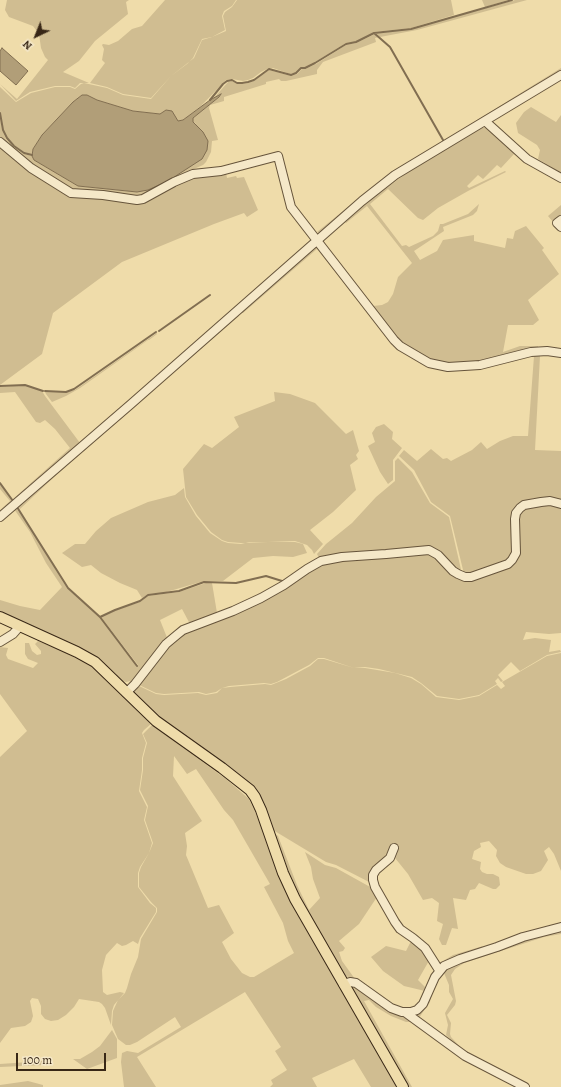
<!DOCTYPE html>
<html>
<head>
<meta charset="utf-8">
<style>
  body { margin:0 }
  #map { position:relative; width:561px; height:1087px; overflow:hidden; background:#efdcaa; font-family:Alegreya,serif }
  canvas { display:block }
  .north { position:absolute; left:16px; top:16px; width:40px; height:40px; -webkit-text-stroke:3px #f5e8c8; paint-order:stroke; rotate:223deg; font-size:11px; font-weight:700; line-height:16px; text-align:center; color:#382716 }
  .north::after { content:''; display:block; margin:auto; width:14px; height:18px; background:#382716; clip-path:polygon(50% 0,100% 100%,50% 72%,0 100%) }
  .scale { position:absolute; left:16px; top:1053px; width:90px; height:18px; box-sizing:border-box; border:2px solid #382716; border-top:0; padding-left:5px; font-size:12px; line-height:14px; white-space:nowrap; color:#382716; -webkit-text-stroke:3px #f5e8c8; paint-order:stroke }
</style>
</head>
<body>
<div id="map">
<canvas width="561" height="1087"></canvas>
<div class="north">N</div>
<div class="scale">100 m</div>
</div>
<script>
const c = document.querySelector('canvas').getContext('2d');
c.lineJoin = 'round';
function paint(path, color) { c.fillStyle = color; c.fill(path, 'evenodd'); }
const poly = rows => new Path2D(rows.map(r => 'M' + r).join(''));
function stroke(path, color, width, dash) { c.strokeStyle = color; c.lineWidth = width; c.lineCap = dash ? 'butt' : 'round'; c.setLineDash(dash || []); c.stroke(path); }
paint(poly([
  [7,0,129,0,126,2,128,14,95,41,79,61,63,72,89,83,80,83,75,88,70,86,55,86,30,92,16,101,0,84,17,99,48,60,45,57,41,48,39,34,33,26,9,17,5,10],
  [165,0,236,0,232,6,224,11,222,16,225,30,212,37,202,39,193,58,187,64,171,76,151,98,123,94,107,87,90,83,105,63,102,60,104,49,102,45,103,44,109,45,118,41,132,29,142,26],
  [237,0,451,0,454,15,411,28,374,32,355,42,346,43,315,62,305,67,301,68,295,73,290,74,273,68,267,69,261,72,253,78,248,80,243,81,232,79,226,80,201,106,183,120,177,121,173,115,166,110,160,114,133,111,97,100,87,95,82,95,73,102,42,135,33,149,32,155,24,153,15,146,7,138,3,130,0,111,0,87,16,102,31,93,55,87,70,87,75,89,81,84,84,83,107,88,123,95,151,99,171,76,194,58,202,40,212,37,226,31,223,16,225,12,232,7],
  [482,0,508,0,485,7],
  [515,0,527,0,417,30,380,37,376,33,411,29],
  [375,34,379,37,375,38,376,42,323,62,317,70,317,74,286,81,281,81,279,79,266,82,266,84,224,97,224,101,210,105,209,108,218,140,212,141,211,152,206,162,203,165,187,172,143,197,73,190,30,165,0,139,0,116,2,130,6,139,14,147,24,154,32,156,34,160,78,186,137,192,196,124,193,122,193,118,219,97,221,94,213,99,228,82,232,81,237,84,242,84,248,83,254,81,269,70,291,76,297,74,302,69,305,69,316,64,346,45,356,43],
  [561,68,561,71,418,159,416,158],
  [531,107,556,122,561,115,561,173,538,159,540,150,537,145,518,133,516,123,524,112],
  [482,128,487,128,561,180,561,183,529,165,514,154,501,168,497,165,483,179,478,175,467,186,469,188,505,171,506,172,468,191,438,208,423,220,418,218,388,189,370,204,402,246,406,245,409,247,433,236,438,231,440,224,443,224,468,214,479,204,477,211,473,215,443,227,444,231,414,251,420,260,437,251,443,240,474,235,474,241,505,248,507,238,513,239,515,231,526,226,544,248,542,250,559,274,528,300,539,320,533,325,508,325,503,352,520,346,538,346,538,348,516,351,480,361,452,364,436,361,411,352,393,334,373,306,382,305,388,302,393,294,398,277,412,263,367,206,346,223,345,222,374,197,407,173,450,145],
  [0,144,63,190,138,201,184,179,226,173,227,178,236,176,237,178,244,177,258,210,247,217,244,213,214,224,122,262,53,313,42,354,0,385],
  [358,199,359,201,319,233,317,232],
  [561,205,561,216,553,222,548,216],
  [316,247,317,247,361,301,359,302,317,249,243,313,241,313],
  [237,315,239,316,112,426,111,425],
  [157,333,157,334,149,340,148,340,80,388,66,396,52,402,46,394,45,392,66,392,75,390],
  [534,356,540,356,535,450,561,451,561,501,552,499,534,498,522,502,516,508,514,548,511,556,505,562,471,574,464,574,450,516,431,502,414,470,399,456,404,450,417,461,431,449,443,459,447,458,451,461,472,450,481,442,487,449,500,441,513,436,528,436],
  [25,385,42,391,45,396,80,443,0,514,0,510,10,501,0,489,0,484,13,501,13,499,70,448,55,429,45,420,40,423,36,422,15,392,0,393,0,387],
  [274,392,290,394,315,403,346,434,353,430,359,451,356,455,358,459,350,465,356,490,333,512,310,530,323,544,314,554,312,550,307,545,295,541,241,543,228,542,222,540,211,532,197,515,186,497,183,469,204,444,212,448,239,427,234,417,275,401],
  [384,424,393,432,392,439,402,448,393,460,393,480,388,484,380,472,368,446,375,442,372,433,376,427],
  [109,426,110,428,52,479,20,509,18,506],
  [398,458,412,472,430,503,449,517,462,574,435,551,319,558,317,554,326,544,352,523,376,497,395,481,395,461],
  [184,488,185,497,196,516,210,533,222,541,228,543,241,544,249,542,295,542,303,544,307,553,293,557,273,556,253,558,223,581,204,581,163,593,148,594,142,598,137,590,120,583,101,573,91,565,82,567,62,553,75,544,85,544,96,531,111,518,148,502,175,495],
  [543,503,561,507,561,633,549,634,526,632,523,640,535,638,551,640,549,652,560,650,561,652,547,655,520,671,511,662,498,675,503,681,501,682,498,678,495,681,497,684,479,695,459,699,437,696,421,683,412,677,379,669,365,667,354,668,324,658,318,658,309,665,277,682,271,684,264,683,229,686,222,688,216,692,206,694,199,692,164,694,156,693,137,684,169,646,179,636,309,570,330,562,427,550,460,579,512,563,517,519,520,511],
  [16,508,27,523,63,582,67,588,100,617,137,666,138,665,101,617,116,610,140,602,148,596,179,592,206,583,212,583,217,613,190,624,182,609,160,620,168,640,136,678,131,681,126,682,119,680,0,616,0,600,20,606,40,610,62,587,46,563,30,532,14,509],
  [38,641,60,650,92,667,151,724,144,730,142,733,146,743,142,758,142,770,139,791,147,807,144,820,152,843,149,853,140,867,138,873,138,887,150,903,156,908,156,912,140,938,138,944,133,941,126,945,122,946,117,943,106,955,102,970,103,992,107,995,120,992,124,993,114,1005,112,1011,111,1025,105,1008,102,1004,99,1002,79,999,74,1007,66,1015,58,1020,51,1021,45,1019,41,1014,41,1006,38,999,32,998,30,1001,33,1016,31,1022,25,1026,11,1028,0,1043,0,757,27,731,0,694,0,647,8,648,6,655,8,659,33,668,38,663,28,659,25,654,25,643,29,643,32,651,37,655,41,654,41,651,35,644],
  [561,653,561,871,554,854,549,847,544,851,548,860,541,871,533,874,526,874,506,867,500,863,496,856,497,850,489,841,480,843,481,847,474,851,472,859,481,862,480,869,482,872,487,874,493,874,499,877,500,885,496,889,493,889,479,883,475,889,470,890,466,900,453,898,458,929,452,928,446,945,442,945,439,939,443,924,437,921,439,903,432,898,423,900,408,874,395,858,398,849,395,846,390,847,371,883,336,865,326,862,273,830,264,804,256,789,153,713,134,694,134,692,137,685,156,694,164,695,198,693,206,695,217,693,222,688,230,687,265,684,271,685,286,679,310,666,318,659,324,659,354,668,365,668,395,673,411,678,421,684,436,697,459,700,479,696,497,685,501,689,505,686,502,682,547,656],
  [152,725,226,779,249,799,262,827,274,863,293,907,398,1087,371,1087,354,1059,312,1078,317,1087,270,1087,273,1084,271,1080,287,1070,275,1051,281,1047,245,992,137,1057,156,1087,124,1087,121,1062,122,1053,127,1051,138,1053,181,1027,175,1017,137,1042,130,1045,126,1045,118,1039,112,1025,113,1011,118,1000,125,993,127,988,131,974,138,957,141,939,157,912,157,908,151,902,139,887,139,873,141,867,149,853,153,843,145,820,148,806,140,790,143,770,143,758,147,743,143,734],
  [174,756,187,774,196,769,224,810,233,820,270,884,264,887,283,923,288,941,294,953,254,977,250,977,242,973,231,959,222,942,234,933,219,905,208,908,186,855,187,846,185,833,202,821,173,776],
  [275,834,278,836,297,885,309,910,320,898,313,879,311,867,305,852,325,865,336,868,372,888,377,897,359,924,339,941,345,948,343,951,339,952,342,961,355,979,345,976,304,905,287,867],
  [561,930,561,934,544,937,464,963,455,969,451,975,456,1001,455,1005,447,1015,451,1023,450,1034,451,1037,464,1051,481,1060,482,1063,464,1053,450,1043,450,1039,446,1035,448,1025,445,1013,453,999,449,992,449,985,444,973,441,973,439,976,431,996,430,1002,425,1009,419,1018,415,1015,422,1011,426,1005,437,976,446,967,537,935],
  [412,939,430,959,418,980,426,988,425,991,404,986,383,971,371,957,386,946,406,951],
  [483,946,480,949,460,955,438,964,453,955],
  [356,986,409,1017,413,1022,406,1022,391,1016,376,1007,369,1000,364,1001,412,1087,408,1087,352,989],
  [112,1030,117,1039,117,1058,87,1069,73,1059,80,1059,92,1052,100,1046],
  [43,1061,44,1065,0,1067,0,1064],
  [28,1081,43,1085,43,1087,0,1087,0,1085]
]), '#d0bd91');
const water = poly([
  [2,48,28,71,16,85,0,71,0,51,2,48],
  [221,94,219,97,193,118,193,122,203,132,208,141,207,150,202,159,168,181,148,190,137,192,78,186,34,160,32,156,33,149,42,135,73,102,82,95,87,95,97,100,133,111,160,114,166,110,172,111,178,121,183,120,210,100,221,94]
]);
paint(water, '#b19e78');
stroke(water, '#816e51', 1);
stroke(poly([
  [374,33,390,47,443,140],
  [210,100,223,84,227,81,232,80,237,83,242,83,248,82,254,80,269,69,291,75,296,73,301,68,305,68,315,63,346,44,356,42,374,33,411,29,512,0],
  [0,113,3,130,7,138,14,146,24,153,32,155],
  [159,331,210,295],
  [0,386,25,385,43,391],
  [45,391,66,392,74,389,156,332],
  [0,483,13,501],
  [17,507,68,588,100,617,137,666],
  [100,617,115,610,140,601,148,595,179,591,204,582,236,583,266,576,282,581]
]), '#816e51', 2);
const minor = poly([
  [485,121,527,159,561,178],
  [0,142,31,168,71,193,103,195,137,200,143,199,174,182,193,174,221,171,278,156,291,207,394,340,400,346,429,363,448,367,480,365,531,352,547,351,561,353],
  [561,220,557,223,561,227],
  [0,517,131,404,362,201,395,175,561,75],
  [0,642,13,634,20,626],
  [126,693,135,684,166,644,178,634,183,630,233,611,261,598,284,585,307,569,321,561,342,557,386,554,429,550,438,555,453,571,458,574,465,577,471,577,508,564,512,560,516,553,515,519,516,513,520,508,524,505,541,502,550,501,561,504],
  [394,848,390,858,376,870,373,875,373,880,375,887,395,922,400,929,413,938,425,948,439,970],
  [343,984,350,982,356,983,391,1008,402,1012,411,1012,417,1010,423,1004,435,977,444,966,460,959,497,947,523,937,561,927],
  [406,1013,465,1056,525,1087]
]);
const major = poly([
  [0,617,77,652,95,662,156,721,222,768,250,790,255,797,261,810,283,873,295,899,403,1087]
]);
stroke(minor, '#66543b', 10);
stroke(major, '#382716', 12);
stroke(minor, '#f5e8c8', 8);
stroke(major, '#efdcaa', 10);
</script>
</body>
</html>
